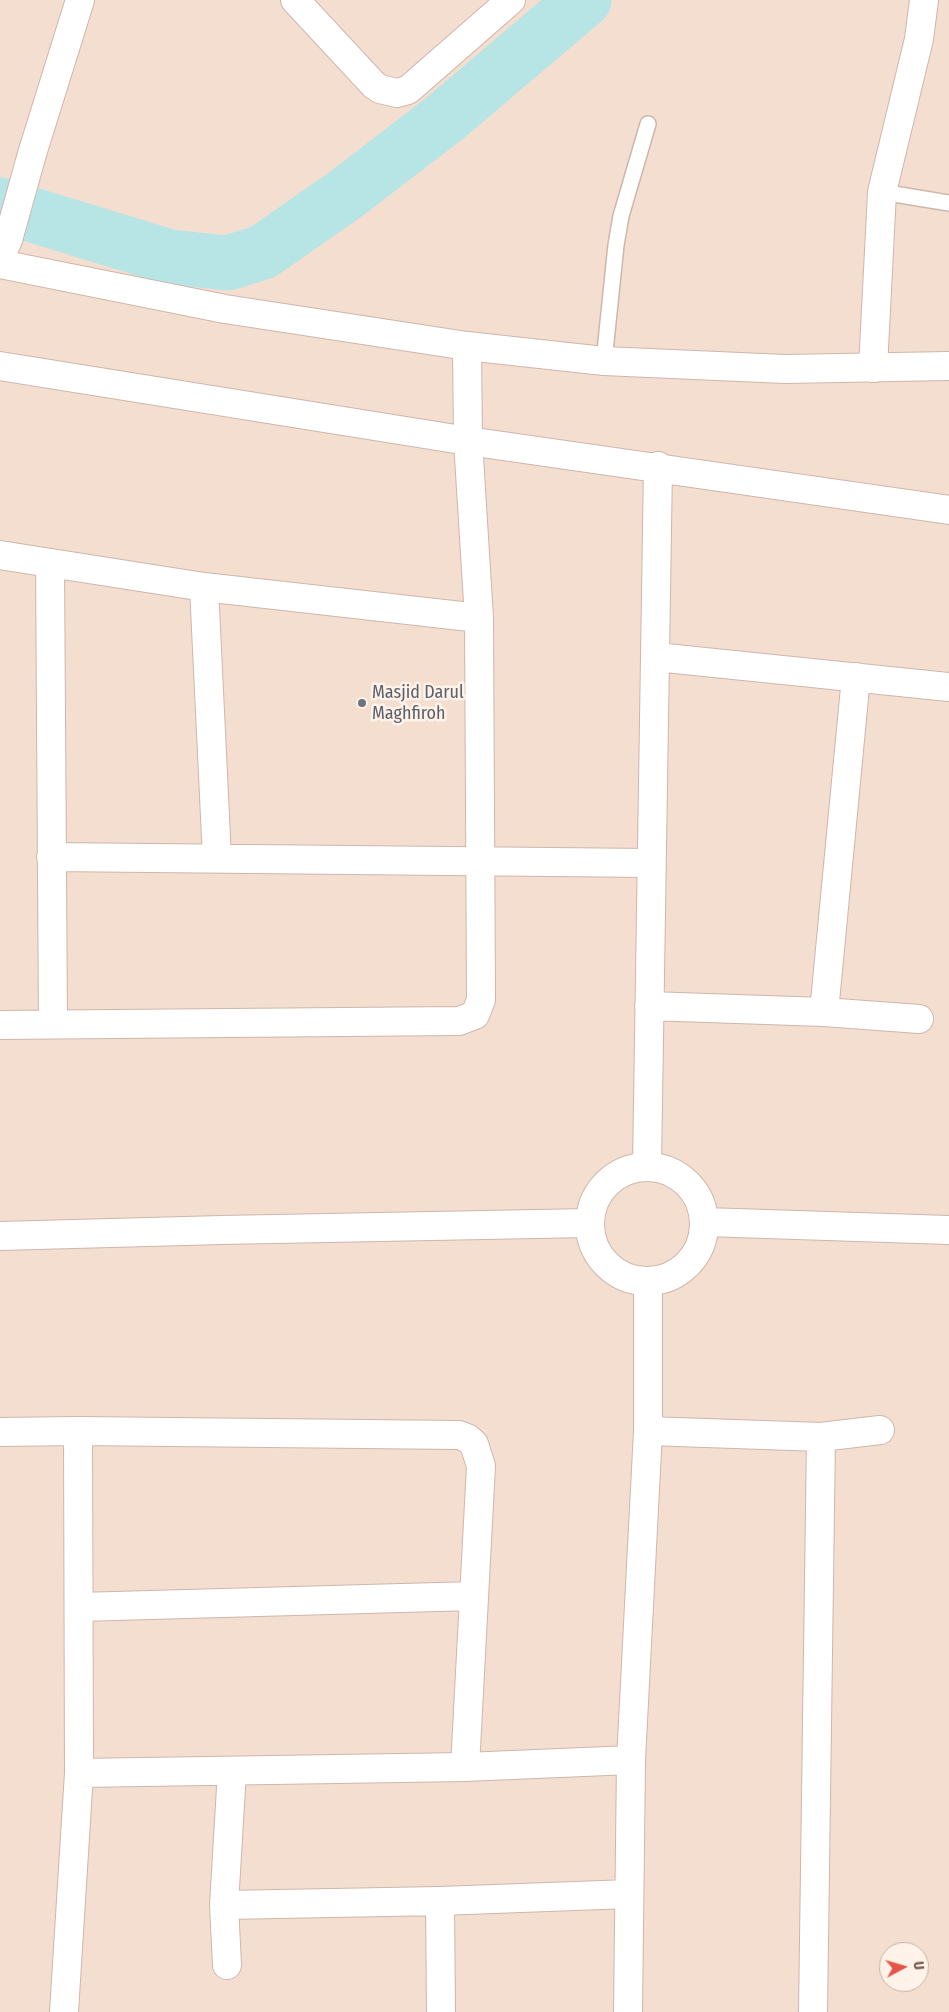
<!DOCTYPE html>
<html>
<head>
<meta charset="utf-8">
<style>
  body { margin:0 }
  #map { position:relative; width:949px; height:2012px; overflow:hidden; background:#fceee2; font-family:"Fira Sans Condensed",sans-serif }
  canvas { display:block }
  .north { position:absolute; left:879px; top:1942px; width:50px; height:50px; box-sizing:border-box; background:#fff2e8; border:1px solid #c7b2a8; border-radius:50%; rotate:84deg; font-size:14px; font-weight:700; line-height:20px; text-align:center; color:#735249 }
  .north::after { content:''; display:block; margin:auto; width:18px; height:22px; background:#e55447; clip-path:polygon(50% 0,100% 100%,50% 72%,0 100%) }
</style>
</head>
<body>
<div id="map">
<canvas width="949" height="2012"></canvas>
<div class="north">U</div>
</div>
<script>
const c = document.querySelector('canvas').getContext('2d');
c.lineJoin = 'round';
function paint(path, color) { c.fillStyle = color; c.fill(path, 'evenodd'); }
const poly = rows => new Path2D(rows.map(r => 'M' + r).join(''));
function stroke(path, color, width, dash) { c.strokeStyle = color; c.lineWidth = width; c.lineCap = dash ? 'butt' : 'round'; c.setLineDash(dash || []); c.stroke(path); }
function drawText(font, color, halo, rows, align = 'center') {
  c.font = font + ' "Fira Sans Condensed",sans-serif'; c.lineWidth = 5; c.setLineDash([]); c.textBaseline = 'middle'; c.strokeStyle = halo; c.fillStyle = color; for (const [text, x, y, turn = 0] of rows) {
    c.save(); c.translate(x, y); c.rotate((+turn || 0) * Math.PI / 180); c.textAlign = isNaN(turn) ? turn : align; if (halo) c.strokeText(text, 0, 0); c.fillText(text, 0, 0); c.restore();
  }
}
paint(poly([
  [0,0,949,0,949,2012,0,2012],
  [889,1952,919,1952,919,1982,889,1982]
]), '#f3ded0');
stroke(poly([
  [0,205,170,257,228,263,263,252,346,194,445,118,584,0]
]), '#b7e5e5', 55);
const service = poly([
  [882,192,949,203],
  [604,361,616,245,621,216,648,124]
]);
const minor = poly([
  [295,0,374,85,380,89,397,93,408,90,511,0],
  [0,257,8,240,32,154,80,0],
  [0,366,468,441,949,510],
  [873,368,882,192,919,39,924,0],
  [0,555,204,587,479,618],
  [50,563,53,1023],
  [204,587,217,858],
  [656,657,949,687],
  [51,857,650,863],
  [649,1006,824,1012,919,1019],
  [824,1012,856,677],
  [0,1025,459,1021,475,1015,481,1000,479,618,468,441,467,346],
  [647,1166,658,466],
  '590 1224a57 57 0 1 1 114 0a57 57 0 1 1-114 0Z',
  [705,1222,949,1230],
  [0,1236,222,1230,589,1223],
  [648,1431,821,1437,880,1430],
  [0,1432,78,1431,459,1435,467,1438,474,1444,481,1466,465,1767],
  [79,1607,474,1596],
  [79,1773,465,1767,631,1760],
  [440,1901,441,2012],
  [224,1905,440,1901,629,1894],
  [227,1965,224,1905,232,1771],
  [64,2012,79,1773,78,1431],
  [628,2012,631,1760,648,1431,648,1281],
  [813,2012,821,1437]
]);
const tertiary = poly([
  [0,264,225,309,467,346,604,361,785,369,949,366]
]);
stroke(service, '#cfb6ac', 18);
stroke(minor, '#cfb6ac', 30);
stroke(tertiary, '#cfb6ac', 30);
stroke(service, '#fff', 15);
stroke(minor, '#fff', 28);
stroke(tertiary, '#fff', 28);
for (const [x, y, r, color] of [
  [362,703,5,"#6b7280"]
]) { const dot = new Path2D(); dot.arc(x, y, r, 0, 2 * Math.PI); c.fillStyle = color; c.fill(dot); stroke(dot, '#fff2e8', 2); }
drawText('18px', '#5b616d', '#fff2e8', [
  ["Masjid Darul",372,693],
  ["Maghfiroh",372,714]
], 'left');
</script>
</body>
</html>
